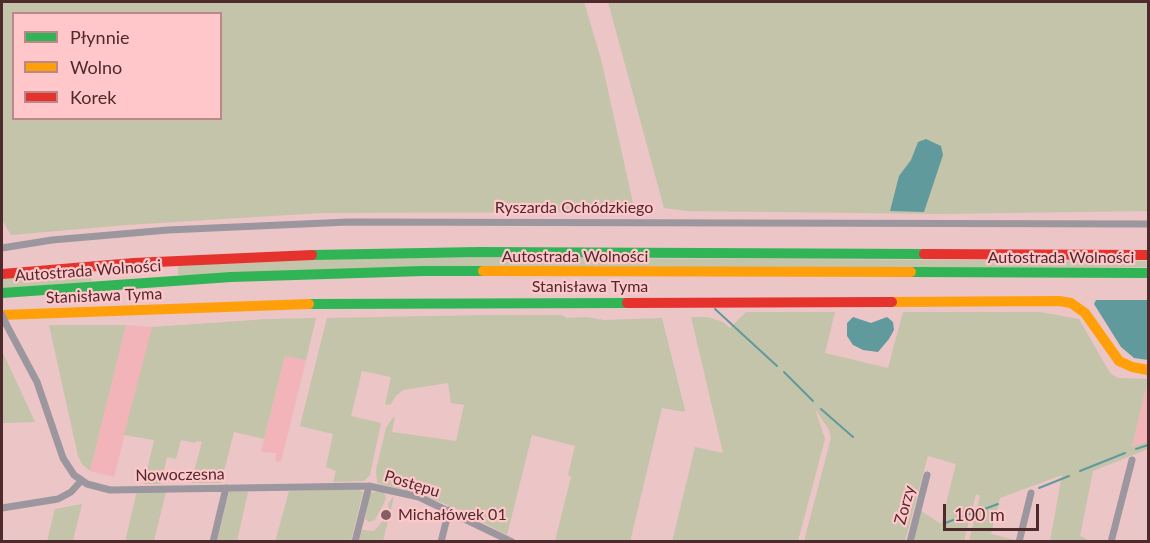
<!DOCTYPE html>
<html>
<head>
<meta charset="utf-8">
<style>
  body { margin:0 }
  #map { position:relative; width:1150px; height:543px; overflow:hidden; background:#ecc5c7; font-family:Lato,sans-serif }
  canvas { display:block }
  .frame { position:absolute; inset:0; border:3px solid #4e2a2d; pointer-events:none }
  .legend { position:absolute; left:12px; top:12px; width:210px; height:108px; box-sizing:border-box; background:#ffc7c9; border:2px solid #b8888b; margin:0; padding:8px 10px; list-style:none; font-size:18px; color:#4e2a2d }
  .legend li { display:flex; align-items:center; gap:12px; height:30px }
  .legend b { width:30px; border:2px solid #b8888b }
  .scale { position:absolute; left:943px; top:504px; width:96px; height:27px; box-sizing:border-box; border:3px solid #4e2a2d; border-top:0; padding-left:8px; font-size:18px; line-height:21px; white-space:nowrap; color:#4e2a2d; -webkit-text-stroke:4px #ffc7c9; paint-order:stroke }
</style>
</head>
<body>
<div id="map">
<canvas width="1150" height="543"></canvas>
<div class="frame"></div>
<ul class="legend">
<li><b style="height:8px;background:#30b455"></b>Płynnie</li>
<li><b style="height:8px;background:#ff9f0a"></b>Wolno</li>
<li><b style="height:8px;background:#e5322d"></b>Korek</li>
</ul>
<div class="scale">100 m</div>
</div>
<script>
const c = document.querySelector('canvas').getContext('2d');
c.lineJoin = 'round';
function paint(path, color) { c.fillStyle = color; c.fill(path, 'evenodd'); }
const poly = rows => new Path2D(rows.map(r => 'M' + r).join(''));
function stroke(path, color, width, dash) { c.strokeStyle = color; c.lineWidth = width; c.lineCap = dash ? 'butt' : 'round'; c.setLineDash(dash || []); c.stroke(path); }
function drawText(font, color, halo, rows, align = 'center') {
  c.font = font + ' Lato,sans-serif'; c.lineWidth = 4.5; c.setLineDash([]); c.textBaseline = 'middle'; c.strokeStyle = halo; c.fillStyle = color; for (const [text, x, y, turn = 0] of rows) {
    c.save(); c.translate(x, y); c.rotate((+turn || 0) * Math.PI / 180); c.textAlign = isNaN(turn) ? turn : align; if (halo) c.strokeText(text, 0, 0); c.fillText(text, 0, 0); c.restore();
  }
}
paint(poly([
  [126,325,152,327,114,477,90,471],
  [285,356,306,360,281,462,275,461,276,453,261,452],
  [1148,379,1148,441,1132,448]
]), '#f2b4b8');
paint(poly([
  [2,2,584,2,601,59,635,212,320,213,127,225,11,235,2,220],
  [14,14,220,14,220,118,14,118],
  [608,2,1148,2,1148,211,940,214,687,211,664,208],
  [356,257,1148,261,1148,267,178,275,178,264],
  [91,270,92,281,2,289,2,278],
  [746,312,835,312,825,353,888,368,903,312,1040,312,1079,319,1110,373,1118,378,1148,379,1132,447,1148,441,1148,449,1093,471,1080,536,1087,539,1086,541,1050,541,1062,475,1000,498,991,534,1016,540,1015,541,969,541,980,496,976,494,964,541,913,541,921,511,941,524,956,464,928,456,905,541,804,541,831,438,829,430,815,409,825,439,798,541,672,542,695,447,723,453,691,317,707,317,723,322,730,328],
  [485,315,562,315,567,318,587,317,604,320,662,318,685,410,684,412,662,408,630,542,555,541,571,477,568,475,575,446,532,435,507,535,455,508,427,497,377,483,376,470,386,428,391,420,395,416,392,432,456,441,464,405,451,403,448,383,403,390,396,396,390,405,385,404,391,377,362,371,351,416,381,423,370,475,364,481,333,482,336,471,326,467,333,434,300,426,327,318],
  [316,318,306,360,285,356,264,439,234,432,221,483,191,483,202,442,196,441,195,443,181,440,176,459,167,457,161,484,144,484,154,440,124,435,152,327,268,319],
  [49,325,126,325,90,471,82,464,78,456],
  [2,351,18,385,35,422,2,423],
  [357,489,363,492,351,541,275,542,289,491],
  [137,491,166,492,154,541,125,542],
  [379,491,384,492,386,499,375,520,369,522,365,519,370,493],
  [229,492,248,492,237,541,217,541],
  [393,497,394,497,383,541,359,541,362,530,374,531,381,523,384,517,386,517,389,505,388,504],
  [82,504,73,541,47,541,55,509]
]), '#c3c4a9');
paint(poly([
  [926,139,941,146,943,155,924,212,890,211,899,176,911,160,918,142],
  [1096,300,1148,300,1148,360,1134,358,1121,347,1094,304],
  [853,317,871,323,887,317,893,322,894,330,889,339,878,352,863,350,853,345,847,336,847,323]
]), '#609a9c');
stroke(poly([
  [715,309,777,366],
  [784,372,813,401],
  [821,409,853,437],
  [1136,449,1148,445],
  [1080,471,1125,453],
  [1039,488,1069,476],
  [979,511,998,504],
  [945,523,970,514]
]), '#609a9c', 2);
stroke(poly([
  [2,248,52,240,168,230,348,222,1148,224],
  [6,324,37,382,63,458,74,475,87,484,110,490,369,486,419,497,512,542],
  [2,508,58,499,71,492,81,481],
  [213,542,226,488],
  [355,542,369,486],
  [441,542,449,510],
  [910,542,927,475],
  [1019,542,1031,493],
  [1111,542,1132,460]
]), '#9c979e', 7);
stroke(poly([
  [312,255,479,252,924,254],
  [911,272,1148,273],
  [2,293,231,277,423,271,483,271],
  [309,304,627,303]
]), '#30b455', 10);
stroke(poly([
  [483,271,911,272],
  [892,302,1059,301,1071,303,1085,313,1119,361,1132,367,1148,370],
  [2,315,309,304]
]), '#ff9f0a', 10);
stroke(poly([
  [924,254,1148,255],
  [2,274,134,263,312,255],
  [627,303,892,302]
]), '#e5322d', 10);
stroke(poly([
  [2,315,6,324]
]), '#9c979e', 7);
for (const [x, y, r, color] of [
  [386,515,6,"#856063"]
]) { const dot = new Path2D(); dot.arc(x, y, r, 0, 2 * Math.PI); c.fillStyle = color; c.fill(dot); stroke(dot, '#ffc7c9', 2); }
drawText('16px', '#4e2a2d', '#ffc7c9', [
  ["Ryszarda Ochódzkiego",574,208],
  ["Autostrada Wolności",575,257],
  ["Autostrada Wolności",1061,258],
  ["Autostrada Wolności",88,271,-4],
  ["Stanisława Tyma",590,287],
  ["Stanisława Tyma",104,296,-2],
  ["Nowoczesna",180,475,-1],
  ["Postępu",412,484,17],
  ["Zorzy",905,505,-75]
]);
drawText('16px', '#4e2a2d', '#ffc7c9', [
  ["Michałówek 01",398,515]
], 'left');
</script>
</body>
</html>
